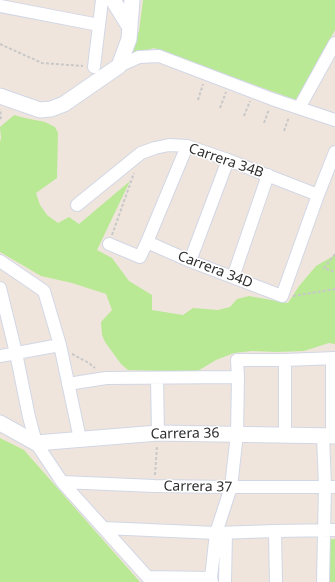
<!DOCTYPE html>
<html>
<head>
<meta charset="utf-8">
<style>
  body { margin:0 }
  canvas { display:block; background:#efe5dd }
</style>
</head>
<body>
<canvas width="335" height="582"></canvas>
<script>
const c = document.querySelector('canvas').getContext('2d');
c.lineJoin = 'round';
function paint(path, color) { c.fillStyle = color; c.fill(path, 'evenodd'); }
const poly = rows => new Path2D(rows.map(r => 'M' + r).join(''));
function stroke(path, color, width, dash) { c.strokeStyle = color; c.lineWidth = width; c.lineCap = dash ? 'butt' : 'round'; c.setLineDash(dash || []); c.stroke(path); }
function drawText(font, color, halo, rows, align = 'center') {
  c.font = font + ' "Noto Sans",sans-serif'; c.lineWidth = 3; c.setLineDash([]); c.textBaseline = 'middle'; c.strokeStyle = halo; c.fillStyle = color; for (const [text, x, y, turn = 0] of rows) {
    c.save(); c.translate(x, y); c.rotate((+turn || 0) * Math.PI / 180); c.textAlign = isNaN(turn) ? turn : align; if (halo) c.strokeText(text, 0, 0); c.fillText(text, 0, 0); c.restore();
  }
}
paint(poly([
  [143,0,335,0,335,30,296,100,154,48,130,55,139,31],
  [14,115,25,118,45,122,55,127,58,133,57,178,36,193,40,205,47,215,58,223,69,217,79,224,130,181,97,250,112,258,129,281,152,295,152,310,183,315,193,308,218,310,230,307,237,299,249,296,288,303,299,286,316,266,335,255,335,344,329,343,304,351,277,352,252,351,234,353,216,360,196,372,128,370,121,364,105,342,102,335,101,322,112,310,106,294,72,283,41,276,0,252,0,142,1,138,0,127],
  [0,438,24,450,140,582,0,582],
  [335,539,335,582,326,582,326,540]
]), '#b9e995');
const minor = poly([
  [0,6,99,25],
  [119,66,139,57,159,56,272,99,335,120],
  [94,67,102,0],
  [299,108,335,43],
  [77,205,141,153,155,148,169,145,187,146,228,160,318,195],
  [147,242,190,261,282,296,318,195,335,152],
  [109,244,140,257,147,242,187,146],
  [0,261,44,291,60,345,80,439],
  [190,261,228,160],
  [233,277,268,175],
  [0,288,16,353,29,417,36,443,62,482,152,582],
  [0,356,60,345],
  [332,358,332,436],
  [157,378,158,433],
  [68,384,106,378,238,377],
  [285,435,285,360],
  [62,482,154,486,231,487,335,487],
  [104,528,216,533,275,531,335,530],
  [275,531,276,582],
  [149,577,211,578],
  [212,582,211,578,216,533,231,487,237,434,238,377,237,360,285,360,335,358],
  [225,582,226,533],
  [323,582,325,486,323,436]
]);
const tertiary = poly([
  [113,0,129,26],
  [0,96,40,110,51,109,64,104,119,66,129,39,132,0],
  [0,423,36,443,158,433,335,436]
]);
stroke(minor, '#d2d7e5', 14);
stroke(tertiary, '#d2d7e5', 17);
stroke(poly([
  [0,44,42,63,83,66],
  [198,100,203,84],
  [220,108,226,92],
  [244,116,250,101],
  [0,119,1,118,0,109],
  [264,123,269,109],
  [284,131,289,117],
  [112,235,134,173],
  [335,254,324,268,335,272],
  [293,296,335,289],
  [72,354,89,363,95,368],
  [155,475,157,445]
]), '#c8c8c8', 2, [3, 2]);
stroke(minor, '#fff', 12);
stroke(tertiary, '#fff', 15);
drawText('14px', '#2c2c2c', '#fff', [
  ["Carrera 34B",226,161,19],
  ["Carrera 34D",215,270,21],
  ["Carrera 36",185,434,-1],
  ["Carrera 37",198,487,1]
]);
</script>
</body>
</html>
